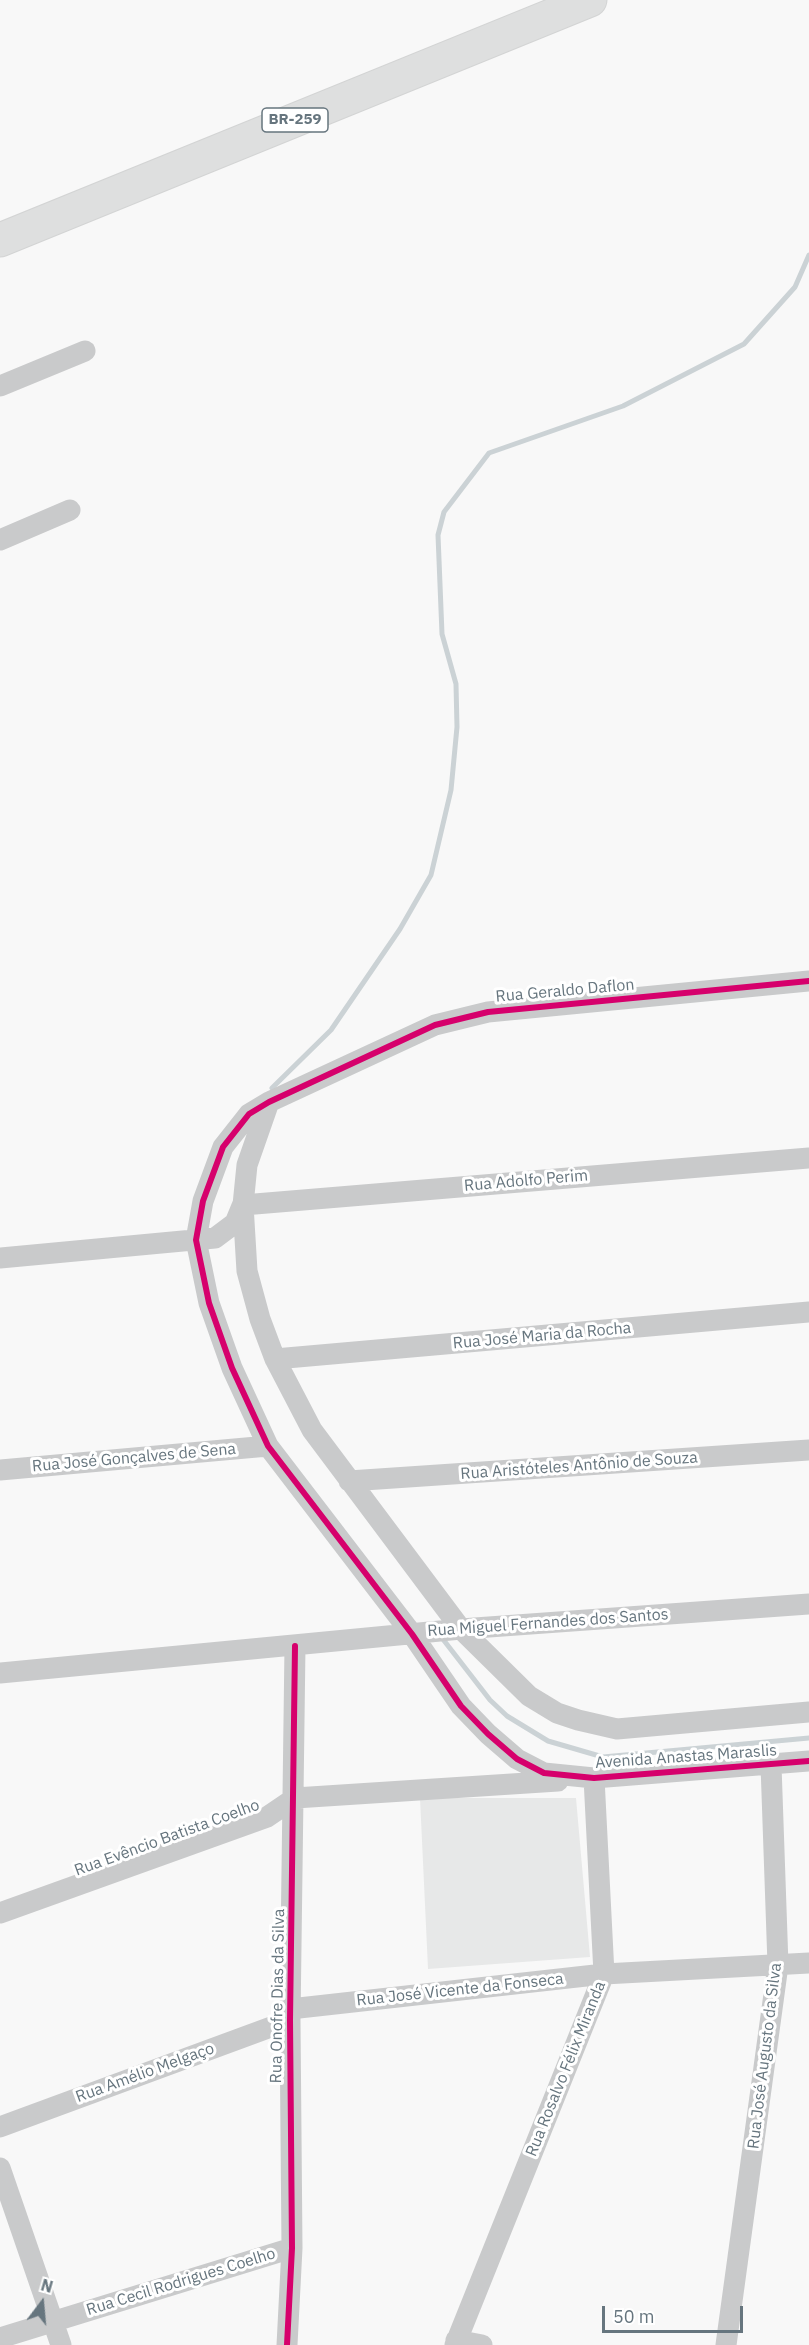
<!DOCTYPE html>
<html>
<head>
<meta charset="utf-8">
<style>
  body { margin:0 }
  #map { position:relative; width:809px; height:2345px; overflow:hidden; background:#f8f8f8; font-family:"IBM Plex Sans",sans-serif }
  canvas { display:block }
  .north { position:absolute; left:12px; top:2273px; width:60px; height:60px; -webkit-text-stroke:4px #fff; paint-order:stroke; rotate:16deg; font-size:16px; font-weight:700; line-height:24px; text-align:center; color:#66757e }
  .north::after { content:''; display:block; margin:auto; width:21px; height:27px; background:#66757e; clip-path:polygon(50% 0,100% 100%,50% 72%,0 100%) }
  .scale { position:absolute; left:602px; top:2306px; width:141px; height:27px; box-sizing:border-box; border:3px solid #66757e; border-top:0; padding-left:8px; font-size:18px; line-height:21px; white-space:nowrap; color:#66757e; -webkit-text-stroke:4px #fff; paint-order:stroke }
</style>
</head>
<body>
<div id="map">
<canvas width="809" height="2345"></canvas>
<div class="north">N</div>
<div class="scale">50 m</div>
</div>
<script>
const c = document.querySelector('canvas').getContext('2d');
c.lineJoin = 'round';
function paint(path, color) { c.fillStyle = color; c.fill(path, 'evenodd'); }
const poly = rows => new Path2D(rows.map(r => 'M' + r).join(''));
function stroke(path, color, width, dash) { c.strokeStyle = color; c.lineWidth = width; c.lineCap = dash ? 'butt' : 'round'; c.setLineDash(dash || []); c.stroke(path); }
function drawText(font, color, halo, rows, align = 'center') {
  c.font = font + ' "IBM Plex Sans",sans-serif'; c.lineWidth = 6; c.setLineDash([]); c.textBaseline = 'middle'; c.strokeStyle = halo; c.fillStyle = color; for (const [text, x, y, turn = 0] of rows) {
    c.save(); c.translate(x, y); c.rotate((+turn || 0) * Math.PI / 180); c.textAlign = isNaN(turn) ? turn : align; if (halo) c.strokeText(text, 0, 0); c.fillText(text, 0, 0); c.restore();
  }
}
paint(poly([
  [420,1798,576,1798,590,1957,428,1969]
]), '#e7e8e8');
stroke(poly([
  [272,1088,331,1030,400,929,431,875,451,790,457,727,456,684,442,634,438,535,444,512,489,453,623,406,744,344,795,287,809,255],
  [442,1638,490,1700,507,1716,548,1741,603,1757,809,1738]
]), '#cbd2d5', 5);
const trunk = poly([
  [0,240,590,0]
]);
stroke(trunk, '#d3d4d4', 35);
stroke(poly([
  [0,386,85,351],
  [0,540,70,510],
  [809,981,488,1012,435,1025,269,1102,249,1114,223,1147,203,1201,196,1240,209,1303,232,1368,268,1446,412,1634,461,1706,488,1734,517,1759,544,1773,594,1778,809,1761],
  [269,1102,247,1165,243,1205,247,1271,260,1319,275,1359,312,1430,461,1629,529,1696,557,1713,578,1720,617,1729,809,1712],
  [243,1205,809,1158],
  [0,1258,215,1238,235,1223,242,1206],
  [275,1359,809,1312],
  [0,1470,268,1446],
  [349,1481,809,1450],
  [0,1673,461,1629,809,1604],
  [0,1913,267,1817,295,1798,558,1781],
  [290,2009,604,1974,809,1963],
  [0,2127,290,2020],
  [0,2168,61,2345],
  [0,2338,292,2248],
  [456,2340,482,2345],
  [287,2345,292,2248,290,2020,295,1646],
  [455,2345,604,1974,594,1778],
  [726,2345,778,1965,771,1765]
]), '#c9cacb', 21);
stroke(trunk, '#dedfdf', 33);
stroke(poly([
  [809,981,488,1012,435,1025,269,1102,249,1114,223,1147,203,1201,196,1240,209,1303,232,1368,268,1446,412,1634,461,1706,488,1734,517,1759,544,1773,594,1778,809,1761],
  [287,2345,292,2248,290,2020,295,1646]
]), '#d6006c', 6);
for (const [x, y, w] of [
  [295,120,66]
]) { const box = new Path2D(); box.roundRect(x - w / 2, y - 12, w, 24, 4.5); c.fillStyle = '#fff'; c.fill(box); stroke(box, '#66757e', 1.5); }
drawText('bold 15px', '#66757e', null, [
  ["BR-259",295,120]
]);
drawText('16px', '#66757e', '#fff', [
  ["Rua Geraldo Daflon",565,991,-5],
  ["Rua Adolfo Perim",526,1181,-5],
  ["Rua José Maria da Rocha",542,1336,-5],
  ["Rua José Gonçalves de Sena",134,1458,-5],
  ["Rua Aristóteles Antônio de Souza",579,1466,-4],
  ["Rua Miguel Fernandes dos Santos",548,1623,-4],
  ["Avenida Anastas Maraslis",686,1757,-4],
  ["Rua Evêncio Batista Coelho",167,1838,-20],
  ["Rua José Vicente da Fonseca",460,1990,-6],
  ["Rua Onofre Dias da Silva",278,1996,-89],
  ["Rua José Augusto da Silva",765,2056,-83],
  ["Rua Rosalvo Félix Miranda",566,2069,-68],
  ["Rua Amélio Melgaço",145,2073,-20],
  ["Rua Cecil Rodrigues Coelho",181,2282,-17]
]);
</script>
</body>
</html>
